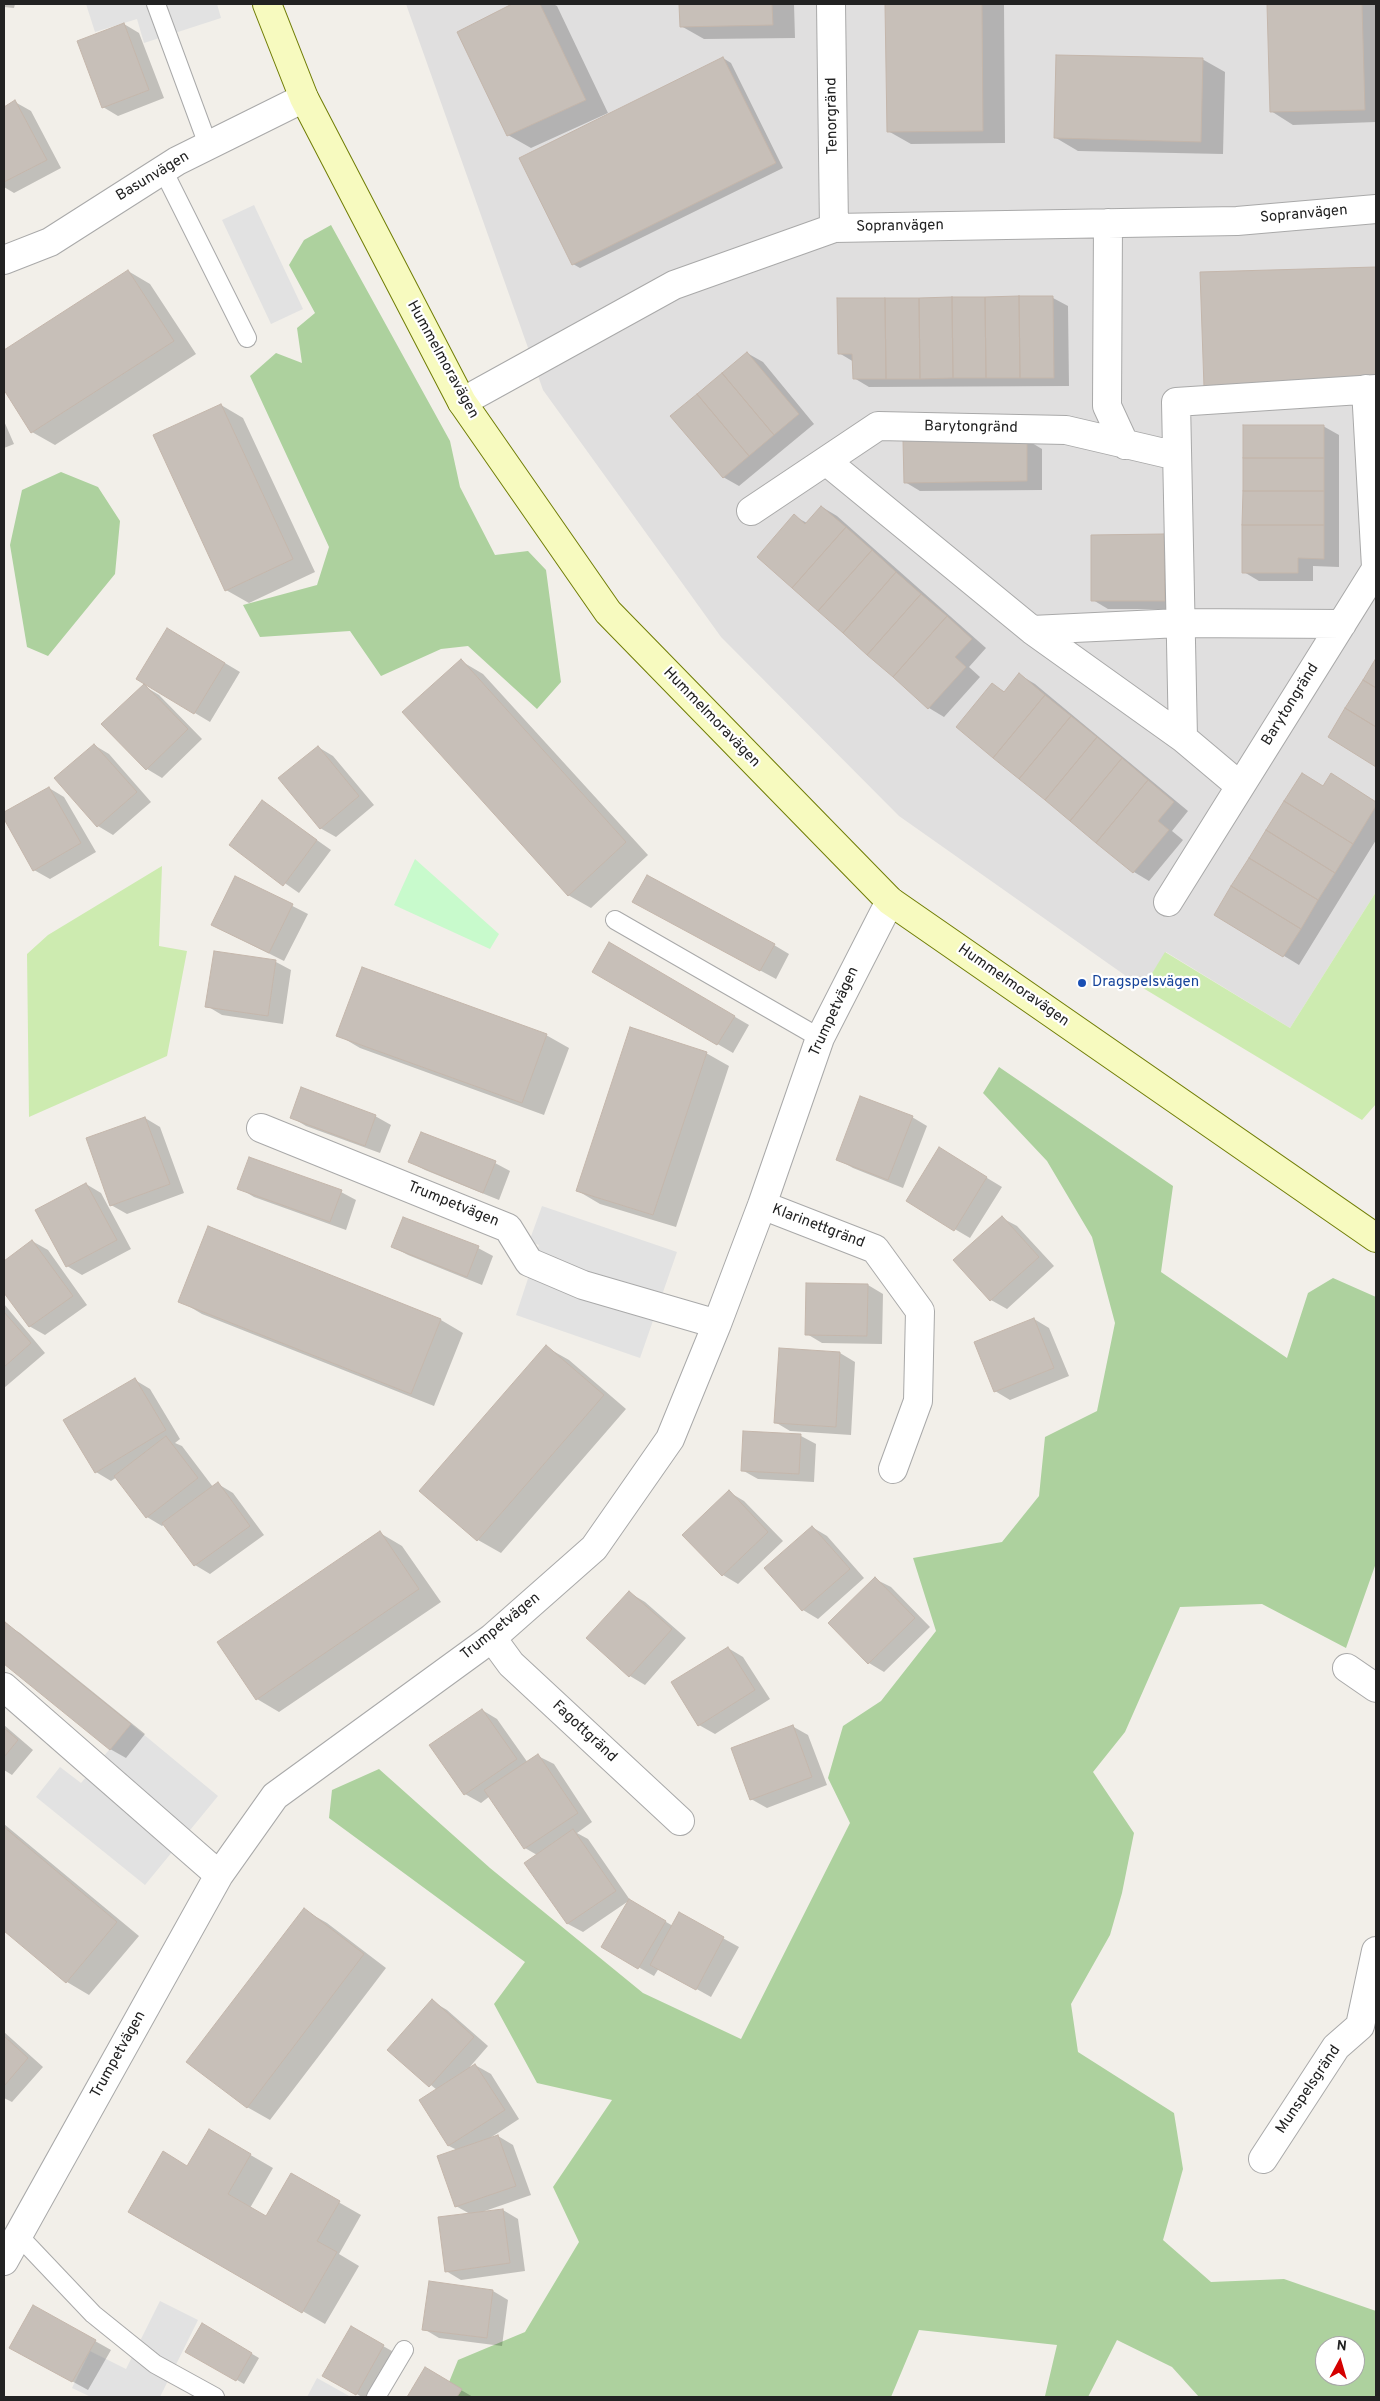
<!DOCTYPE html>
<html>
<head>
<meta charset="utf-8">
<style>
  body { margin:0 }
  #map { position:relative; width:1380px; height:2401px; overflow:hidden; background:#f2efe9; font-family:Overpass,sans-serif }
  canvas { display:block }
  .frame { position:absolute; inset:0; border:5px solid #222; pointer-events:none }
  .north { position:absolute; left:1315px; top:2336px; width:50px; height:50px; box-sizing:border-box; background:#fff; border:1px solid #a7a7a7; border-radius:50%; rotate:6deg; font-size:14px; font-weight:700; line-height:20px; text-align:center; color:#222 }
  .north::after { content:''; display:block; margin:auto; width:18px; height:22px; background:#d40000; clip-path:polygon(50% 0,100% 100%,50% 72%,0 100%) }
</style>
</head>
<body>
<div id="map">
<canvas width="1380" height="2401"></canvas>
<div class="frame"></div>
<div class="north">N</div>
</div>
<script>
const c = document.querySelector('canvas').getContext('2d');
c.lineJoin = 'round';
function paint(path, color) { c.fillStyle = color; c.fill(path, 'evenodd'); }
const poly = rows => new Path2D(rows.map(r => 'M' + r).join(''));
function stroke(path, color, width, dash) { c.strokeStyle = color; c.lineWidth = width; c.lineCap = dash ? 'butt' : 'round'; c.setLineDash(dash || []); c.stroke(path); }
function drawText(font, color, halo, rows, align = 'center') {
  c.font = font + ' Overpass,sans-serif'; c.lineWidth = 4.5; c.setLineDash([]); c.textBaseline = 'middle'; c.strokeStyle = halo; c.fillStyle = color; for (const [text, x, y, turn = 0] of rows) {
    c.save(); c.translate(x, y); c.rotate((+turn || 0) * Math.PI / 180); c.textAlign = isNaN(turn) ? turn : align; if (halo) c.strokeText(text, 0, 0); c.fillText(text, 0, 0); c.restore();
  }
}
paint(poly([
  [406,4,1376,4,1376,892,1290,1028,1166,952,1143,988,899,816,721,637,543,390]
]), '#e0dfdf');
paint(poly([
  [162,866,159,946,187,951,167,1056,29,1117,27,954,48,935],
  [1376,892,1376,1104,1362,1120,1143,988,1165,952,1290,1028]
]), '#cdebb0');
paint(poly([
  [331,225,450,441,460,487,495,555,528,551,546,570,561,682,537,709,468,646,441,649,381,676,350,631,260,637,243,605,317,585,329,547,250,376,276,353,302,363,297,328,315,313,289,265,304,240],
  [61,472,98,487,120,521,115,574,48,656,27,647,10,545,22,490],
  [999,1067,1173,1186,1161,1272,1287,1358,1308,1293,1333,1278,1376,1297,1376,1563,1346,1648,1262,1604,1180,1607,1125,1732,1093,1772,1134,1833,1122,1893,1110,1935,1071,2004,1078,2052,1174,2113,1183,2169,1163,2240,1211,2282,1284,2279,1376,2311,1376,2397,1199,2397,1172,2367,1117,2340,1088,2397,1051,2397,1045,2396,1057,2345,919,2330,891,2397,443,2397,458,2360,525,2332,579,2242,553,2187,612,2100,537,2083,494,2004,525,1962,329,1818,332,1790,379,1769,490,1868,643,1993,741,2039,850,1823,828,1778,843,1726,881,1701,936,1631,913,1558,1002,1542,1039,1496,1045,1437,1097,1411,1115,1323,1092,1237,1047,1161,983,1093],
  [1325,2346,1355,2346,1355,2376,1325,2376]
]), '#add19e');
paint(poly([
  [415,859,499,934,490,949,394,905]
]), '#c8facc');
paint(poly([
  [86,4,217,4,221,18,144,43,137,19,95,32],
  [254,205,303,309,271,324,222,220],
  [542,1206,677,1252,640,1358,516,1315,539,1245,529,1242],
  [131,1724,218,1796,145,1885,36,1797,60,1767,81,1783],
  [160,2301,198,2320,160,2397,91,2397,72,2388,90,2351,126,2369],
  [317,2378,351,2397,307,2397]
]), '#e2e2e2');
paint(poly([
  [4,4,15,4,14,8,4,7],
  [515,4,553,4,557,6,608,113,531,148,508,135,458,33],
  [681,4,794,4,795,38,704,39,681,26],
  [886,4,1004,4,1005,143,911,144,888,131],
  [1268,4,1376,4,1376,122,1293,125,1271,111],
  [124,24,139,33,164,98,118,116,103,107],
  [723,58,731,63,783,168,580,268,573,264],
  [1202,59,1225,72,1223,154,1078,151,1056,138],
  [15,102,31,111,61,168,14,193,4,187,4,108],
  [1376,269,1376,386,1202,274],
  [128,271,150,284,196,354,55,445,32,432,4,387,4,351],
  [1053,298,1068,306,1069,386,869,387,854,378,854,362,839,353],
  [747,353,763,362,814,424,739,486,723,477],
  [221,405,243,418,315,572,249,603,226,590],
  [4,421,14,444,4,448],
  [1323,426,1339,435,1339,567,1313,566,1313,581,1259,581,1244,572],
  [1027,440,1042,449,1042,490,920,491,905,482],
  [822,507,837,516,986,648,969,667,980,677,944,717,929,708,758,557,794,516,807,523],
  [1164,535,1179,544,1179,609,1108,609,1093,600],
  [183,638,240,672,210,722,138,679],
  [461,661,483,674,648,855,591,908,568,895],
  [1376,661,1376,765,1329,736],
  [1020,675,1035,684,1188,811,1172,831,1183,840,1149,881,1134,872,958,727,993,685,1005,692],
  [144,686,159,695,202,739,162,778,147,769],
  [94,745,109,754,151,802,113,835,98,826],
  [318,747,333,756,374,805,336,837,320,828],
  [1347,784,1376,802,1376,840,1299,965,1215,914,1324,787],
  [49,788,64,797,96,852,50,879,34,870,4,817,4,814],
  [263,802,331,850,299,893,230,845],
  [236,877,308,914,284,961,228,933],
  [649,910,774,945,789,954,776,979],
  [610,944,749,1025,733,1053,594,972],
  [215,952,276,962,291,970,283,1024,222,1015,207,1006],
  [338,1035,546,1035,569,1048,544,1115,360,1048],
  [706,1053,729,1066,676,1227,600,1204,578,1191],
  [375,1116,391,1125,380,1153,306,1126,291,1117],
  [912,1117,927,1126,903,1188,853,1168,837,1159],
  [145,1118,160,1127,184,1193,127,1214,111,1205],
  [954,1158,1002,1187,970,1238,907,1201],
  [410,1162,495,1163,510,1171,499,1200,425,1170],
  [86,1184,101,1193,131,1249,82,1275,67,1266,37,1211],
  [239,1188,341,1192,356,1200,346,1230,254,1197],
  [1002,1218,1017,1226,1054,1266,1007,1309,991,1300,955,1260],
  [209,1227,441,1320,463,1333,434,1406,202,1314,180,1301],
  [32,1241,48,1250,87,1305,45,1335,29,1326,4,1291,4,1262],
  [393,1247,478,1248,493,1256,482,1285,408,1255],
  [868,1285,883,1294,882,1344,822,1343,807,1334],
  [4,1304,45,1353,4,1388],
  [1034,1319,1049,1328,1069,1376,1010,1400,995,1391],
  [546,1347,569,1360,626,1409,501,1553,478,1540,421,1491],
  [780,1349,840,1353,855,1362,851,1435,790,1431,775,1422],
  [135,1380,150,1389,180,1439,175,1443,182,1446,213,1487,218,1484,233,1493,264,1535,210,1574,195,1565,165,1524,162,1526,147,1517,117,1477,111,1481,96,1472],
  [801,1436,816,1444,814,1482,758,1479,742,1470],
  [729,1492,744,1501,783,1541,738,1584,723,1575],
  [812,1527,827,1536,864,1578,818,1619,803,1610],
  [380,1533,402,1546,441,1602,279,1712,257,1699],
  [875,1579,891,1587,930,1627,884,1672,869,1663],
  [630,1593,645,1602,686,1638,645,1685,630,1676],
  [5,1624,20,1633,145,1734,126,1758,110,1749,4,1663],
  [728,1648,743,1657,770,1699,715,1734,699,1725],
  [482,1710,497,1719,528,1763,538,1756,554,1764,592,1822,577,1833,588,1839,630,1900,583,1932,568,1924,526,1863,537,1855,525,1848,490,1796,481,1803,465,1794],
  [4,1725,33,1750,12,1775,4,1770],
  [792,1726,808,1735,827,1785,767,1808,751,1799],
  [4,1824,139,1936,89,1995,67,1982,4,1929],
  [630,1901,673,1926,679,1914,739,1947,711,1997,659,1968,654,1976,603,1947],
  [304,1910,327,1923,386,1968,270,2120,247,2107],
  [432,2001,447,2010,488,2046,468,2069,475,2065,491,2074,519,2119,490,2138,498,2136,513,2145,531,2195,482,2212,503,2210,518,2219,525,2271,461,2280,446,2271,470,2214,456,2206,457,2150,449,2146,421,2101,437,2090,389,2050],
  [4,2032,43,2067,12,2102,4,2098],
  [209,2131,273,2168,250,2208,266,2217,291,2175,361,2215,339,2254,359,2266,325,2324,129,2211,188,2167],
  [493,2291,508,2300,502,2346,439,2338,424,2329],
  [33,2306,111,2350,88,2390,26,2356],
  [203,2325,259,2358,244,2384,187,2351],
  [351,2328,399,2355,375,2397,362,2397,324,2376],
  [425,2369,473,2397,408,2397]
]), '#0003');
const building = poly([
  [512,4,540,4,586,100,507,136,457,32,512,4],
  [679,4,772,4,773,25,680,27,679,4],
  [885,4,982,4,983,131,887,132,885,4],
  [1267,4,1362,4,1365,110,1270,112,1267,4],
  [124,23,149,90,102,108,77,41,124,23],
  [1056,55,1203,58,1201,142,1054,138,1056,55],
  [723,57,776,163,572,265,519,158,723,57],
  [15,100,47,160,4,182,4,107,15,100],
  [1376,267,1376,382,1204,387,1200,272,1376,267],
  [128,270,174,341,31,433,4,390,4,350,128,270],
  [1019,296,1053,296,1054,378,1020,378,1019,296],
  [1019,296,1020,378,986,378,985,297,1019,296],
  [952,297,985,297,986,378,953,378,952,297],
  [952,297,953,378,920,379,919,298,952,297],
  [837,298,885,298,886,379,853,379,852,354,838,354,837,298],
  [885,298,919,298,920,379,886,379,885,298],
  [747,352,799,414,774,435,722,373,747,352],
  [722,373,774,435,749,456,697,394,722,373],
  [697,394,749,456,723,478,670,416,697,394],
  [221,404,293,559,225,591,153,435,221,404],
  [1243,425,1324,425,1324,458,1243,458,1243,425],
  [1027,439,1027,481,904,483,903,440,1027,439],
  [1243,458,1324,458,1324,491,1243,491,1243,458],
  [1243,491,1324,491,1324,525,1242,525,1243,491],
  [821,506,846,527,792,588,757,557,794,514,805,524,821,506],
  [1242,525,1324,525,1324,559,1298,558,1298,573,1242,573,1242,525],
  [846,527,872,550,818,611,792,588,846,527],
  [1164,534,1165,601,1091,601,1091,535,1164,534],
  [872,550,896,572,843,633,818,611,872,550],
  [896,572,921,594,867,655,843,633,896,572],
  [921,594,947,616,893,677,867,655,921,594],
  [947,616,972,639,955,657,966,667,928,709,893,677,947,616],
  [167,628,225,663,194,714,136,679,167,628],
  [1376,658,1376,688,1363,680,1376,658],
  [461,659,626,842,568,896,402,712,461,659],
  [1019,673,1045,695,993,758,956,727,992,683,1004,692,1019,673],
  [1363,680,1376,688,1376,727,1345,708,1363,680],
  [144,684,188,729,146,770,101,724,144,684],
  [1045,695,1071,716,1019,779,993,758,1045,695],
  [1345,708,1376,727,1376,767,1328,737,1345,708],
  [1071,716,1097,737,1045,800,1019,779,1071,716],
  [1097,737,1122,758,1070,821,1045,800,1097,737],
  [94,744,137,792,97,827,54,778,94,744],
  [318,746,359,796,320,829,278,778,318,746],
  [1122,758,1148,780,1096,843,1070,821,1122,758],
  [1302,773,1323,786,1331,773,1376,802,1376,806,1353,844,1284,801,1302,773],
  [1148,780,1174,802,1158,821,1169,830,1133,873,1096,843,1148,780],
  [49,787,81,843,33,871,4,819,4,812,49,787],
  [262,800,317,840,283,886,229,845,262,800],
  [1284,801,1353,844,1335,873,1266,830,1284,801],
  [1266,830,1335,873,1318,900,1249,858,1266,830],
  [1249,858,1318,900,1301,929,1231,886,1249,858],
  [647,875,775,944,760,971,632,902,647,875],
  [235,876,293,904,269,953,211,925,235,876],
  [1231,886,1301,929,1283,957,1214,915,1231,886],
  [609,942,735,1016,717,1045,592,972,609,942],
  [214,951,276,960,268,1016,205,1007,214,951],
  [362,967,547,1034,522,1103,336,1036,362,967],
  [630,1027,707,1052,653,1215,576,1191,630,1027],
  [301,1087,376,1115,365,1146,290,1118,301,1087],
  [860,1096,913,1116,888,1180,836,1160,860,1096],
  [145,1117,170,1184,110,1206,86,1138,145,1117],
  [421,1132,496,1161,483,1193,408,1162,421,1132],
  [939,1147,987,1177,954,1231,906,1201,939,1147],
  [249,1157,342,1190,330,1222,237,1189,249,1157],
  [86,1183,117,1240,66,1267,35,1210,86,1183],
  [1002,1216,1039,1257,990,1301,953,1260,1002,1216],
  [403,1217,479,1246,467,1277,391,1247,403,1217],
  [208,1226,441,1319,411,1394,178,1302,208,1226],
  [32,1240,73,1296,29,1327,4,1293,4,1261,32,1240],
  [806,1283,868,1284,867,1336,805,1335,806,1283],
  [4,1312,31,1343,4,1367,4,1312],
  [1034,1318,1054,1368,994,1392,974,1342,1034,1318],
  [546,1345,604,1395,477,1541,419,1491,546,1345],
  [779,1348,840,1352,836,1427,774,1423,779,1348],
  [135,1378,166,1430,95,1473,63,1420,135,1378],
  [743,1431,801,1434,799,1474,741,1471,743,1431],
  [166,1436,198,1478,146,1518,114,1476,166,1436],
  [218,1482,250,1526,194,1566,162,1523,218,1482],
  [729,1490,768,1532,722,1576,682,1535,729,1490],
  [812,1526,850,1569,802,1611,764,1568,812,1526],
  [380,1531,419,1589,256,1700,217,1642,380,1531],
  [875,1577,915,1618,868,1664,828,1623,875,1577],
  [629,1591,672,1629,629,1677,586,1638,629,1591],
  [5,1622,131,1724,110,1750,4,1664,5,1622],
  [728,1647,755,1690,698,1726,671,1682,728,1647],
  [482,1709,517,1759,464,1795,429,1745,482,1709],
  [793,1725,812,1777,750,1800,731,1748,793,1725],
  [4,1728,18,1740,4,1757,4,1728],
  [538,1754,578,1813,524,1849,484,1790,538,1754],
  [4,1827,117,1922,66,1983,4,1931,4,1827],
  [573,1829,616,1891,567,1924,524,1863,573,1829],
  [629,1899,666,1921,638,1969,601,1947,629,1899],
  [304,1908,364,1954,247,2108,186,2062,304,1908],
  [679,1912,724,1937,696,1990,650,1965,679,1912],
  [432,1999,474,2037,429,2087,387,2050,432,1999],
  [4,2036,28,2058,4,2086,4,2036],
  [475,2064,505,2110,448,2146,419,2100,475,2064],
  [209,2129,251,2154,228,2194,266,2216,291,2173,340,2201,317,2241,337,2252,302,2313,128,2212,163,2151,187,2166,209,2129],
  [498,2135,516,2186,455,2207,437,2156,498,2135],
  [503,2209,510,2263,445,2272,438,2217,503,2209],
  [429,2281,493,2290,487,2338,422,2330,429,2281],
  [33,2305,96,2340,72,2382,9,2348,33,2305],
  [202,2323,252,2353,236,2381,185,2352,202,2323],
  [351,2326,384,2345,356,2395,322,2376,351,2326],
  [425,2367,462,2389,457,2397,407,2397,425,2367]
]);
paint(building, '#c7bfb8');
stroke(building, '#c4b6ab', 1);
const lane = poly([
  [156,4,208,145],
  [163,170,247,338],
  [615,920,820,1038],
  [18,2235,93,2314,155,2364,215,2397],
  [376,2397,404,2350]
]);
const street = poly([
  [831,4,834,228],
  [1108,223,1107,406,1125,445],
  [4,260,50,242,177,161,304,98],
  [1366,389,1376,567],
  [462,402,674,285,834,228,1237,221,1376,209],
  [826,461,1032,630,1183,738,1240,786],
  [751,511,878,426,1066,430,1177,456],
  [1032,630,1180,623,1342,624],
  [1183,738,1176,402,1376,389],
  [1168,902,1376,569],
  [261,1128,508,1228,529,1262,583,1285,717,1324],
  [762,1205,875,1249,920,1311,918,1401,893,1469],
  [492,1638,511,1664,680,1821],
  [1347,1668,1376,1688],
  [4,1687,219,1875],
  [1263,2159,1336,2047,1360,2026,1376,1951],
  [4,2261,219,1875,275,1796,492,1638,594,1548,670,1439,717,1324,762,1205,820,1038,890,901]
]);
const secondary = poly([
  [267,4,304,98,462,402,608,612,890,901,1376,1238]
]);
stroke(lane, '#a9a9a9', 20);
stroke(street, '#a9a9a9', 30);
stroke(secondary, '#707d05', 30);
stroke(lane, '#fff', 18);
stroke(street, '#fff', 28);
stroke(secondary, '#f7fabf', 28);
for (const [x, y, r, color] of [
  [1082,983,5,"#1a4fb4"]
]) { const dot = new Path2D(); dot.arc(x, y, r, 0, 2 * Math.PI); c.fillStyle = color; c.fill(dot); stroke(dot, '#fff', 2); }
drawText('15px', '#222', '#fff', [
  ["Tenorgränd",833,116,-91],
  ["Basunvägen",153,177,-31],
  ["Sopranvägen",1304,215,-5],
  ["Sopranvägen",900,227,-1],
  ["Hummelmoravägen",442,360,61],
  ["Barytongränd",971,428,1],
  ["Barytongränd",1291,705,-58],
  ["Hummelmoravägen",711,718,46],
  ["Hummelmoravägen",1013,986,35],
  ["Trumpetvägen",835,1012,-65],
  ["Trumpetvägen",453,1205,22],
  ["Klarinettgränd",818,1227,21],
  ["Trumpetvägen",501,1627,-39],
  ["Fagottgränd",584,1732,43],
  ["Trumpetvägen",119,2055,-61],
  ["Munspelsgränd",1309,2090,-56]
]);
drawText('15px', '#164399', '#fff', [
  ["Dragspelsvägen",1092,983]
], 'left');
</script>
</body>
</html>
